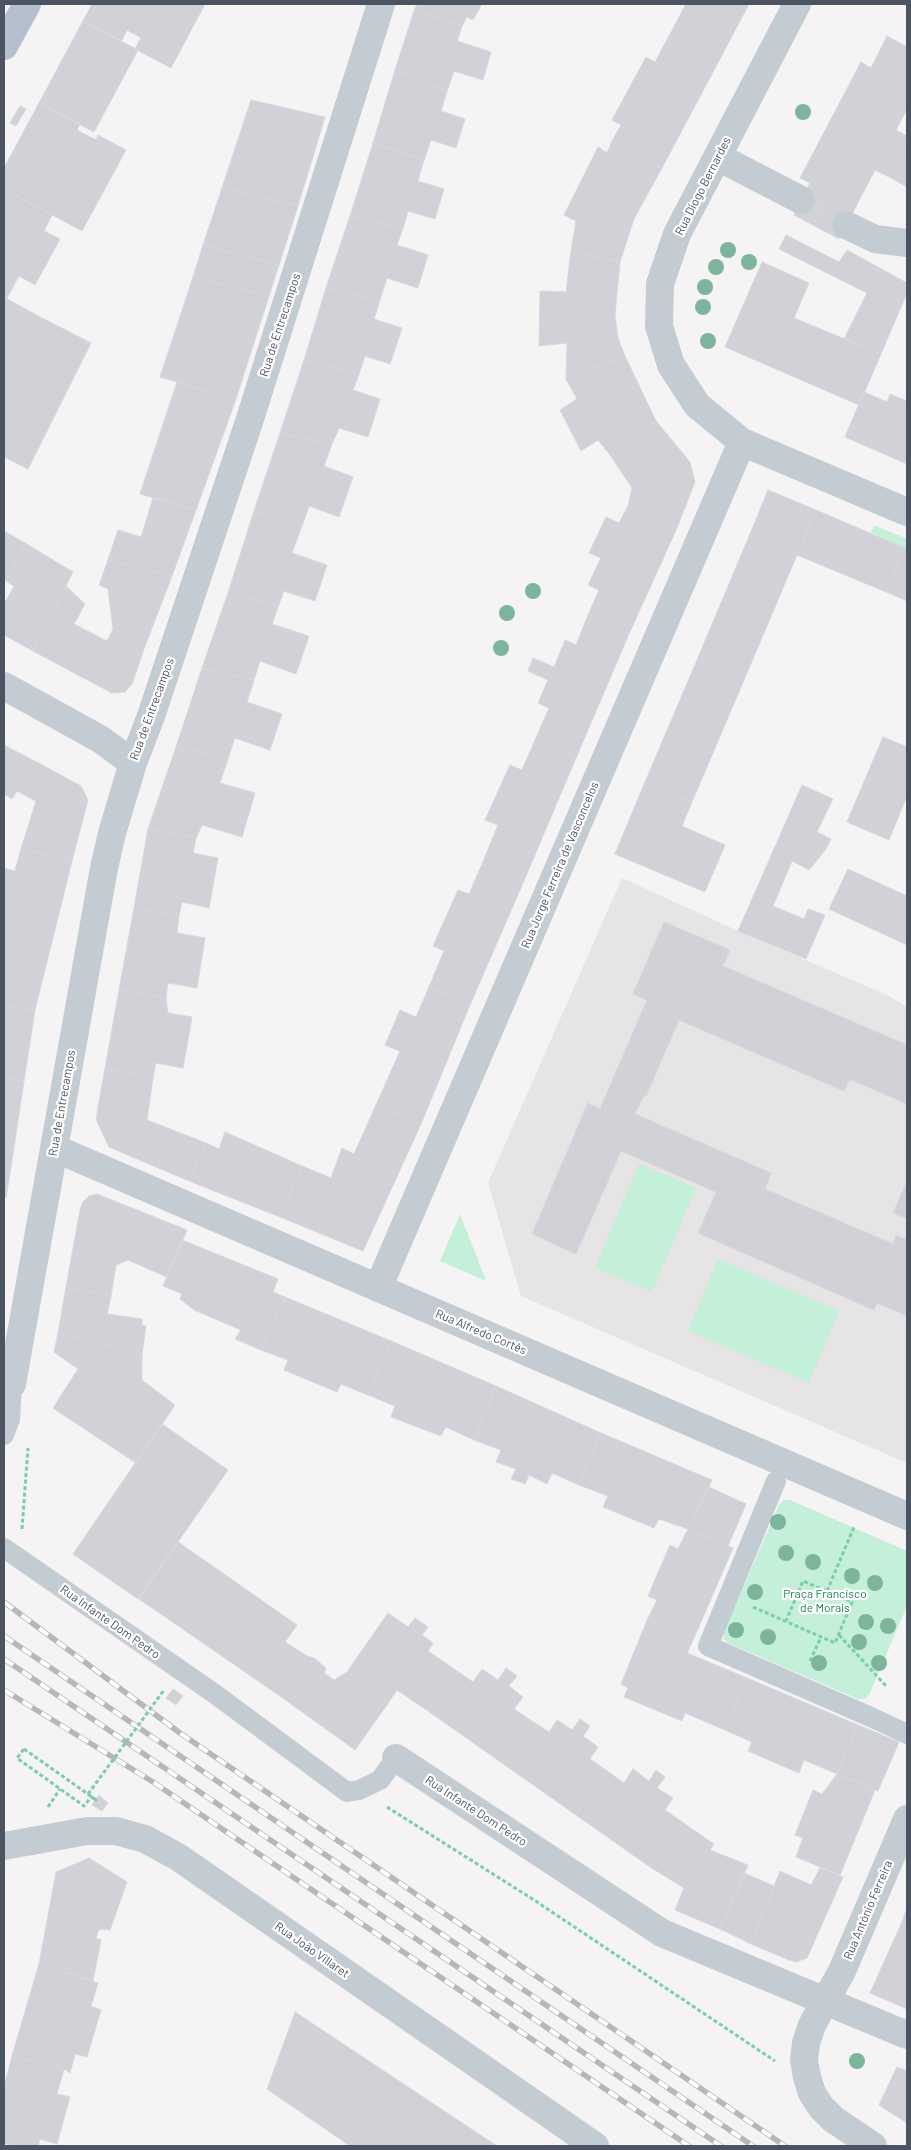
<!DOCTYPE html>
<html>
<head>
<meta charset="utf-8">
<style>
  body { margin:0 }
  #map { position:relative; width:911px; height:2150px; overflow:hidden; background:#f5f3f3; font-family:Barlow,sans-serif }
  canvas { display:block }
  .frame { position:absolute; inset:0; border:5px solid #4b5460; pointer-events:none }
</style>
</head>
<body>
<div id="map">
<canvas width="911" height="2150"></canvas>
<div class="frame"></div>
</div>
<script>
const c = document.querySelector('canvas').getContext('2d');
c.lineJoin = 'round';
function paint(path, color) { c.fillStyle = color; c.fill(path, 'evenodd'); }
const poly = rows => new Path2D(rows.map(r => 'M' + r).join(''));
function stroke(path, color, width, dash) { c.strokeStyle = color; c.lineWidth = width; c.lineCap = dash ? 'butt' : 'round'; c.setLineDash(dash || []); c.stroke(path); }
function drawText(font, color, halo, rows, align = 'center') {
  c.font = font + ' Barlow,sans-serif'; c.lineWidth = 4.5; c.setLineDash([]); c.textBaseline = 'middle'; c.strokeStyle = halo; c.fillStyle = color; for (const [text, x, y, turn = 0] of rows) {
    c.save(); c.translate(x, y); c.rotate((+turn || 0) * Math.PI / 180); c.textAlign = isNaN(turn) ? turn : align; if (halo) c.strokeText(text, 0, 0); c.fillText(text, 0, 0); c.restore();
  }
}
paint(poly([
  [622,878,738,931,887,995,907,1007,907,1463,521,1296,488,1183]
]), '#e6e4e5');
paint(poly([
  [874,525,907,539,907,549,871,533],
  [639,1164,696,1188,652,1292,595,1268],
  [460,1214,485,1278,484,1280,440,1261],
  [718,1259,839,1311,809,1383,688,1331],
  [783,1500,790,1500,907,1551,907,1606,869,1695,865,1699,858,1699,802,1675,728,1643,724,1639,724,1632,779,1505]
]), '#c4efd8');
const building = poly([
  [92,4,205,4,171,68,135,49,141,38,127,30,121,42,83,21,92,4],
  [417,4,482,4,473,20,467,17,462,26,414,11,417,4],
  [686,4,749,4,712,74,663,47,686,4],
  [414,11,462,26,457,41,491,52,483,80,454,71,447,91,395,70,414,11],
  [83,21,138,50,94,132,39,103,83,21],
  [887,36,907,47,907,109,896,130,907,136,907,148,891,178,875,170,839,239,794,215,810,183,800,178,861,62,871,68,887,36],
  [663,47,712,74,662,168,612,141,621,125,612,120,646,57,655,62,663,47],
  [395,70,447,91,441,111,465,119,456,148,431,140,424,160,373,143,395,70],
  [251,100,325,117,298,206,222,188,251,100],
  [39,103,80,124,77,130,96,140,98,135,126,150,82,231,4,189,4,168,39,103],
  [20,106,26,109,16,126,10,123,20,106],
  [612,141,662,168,634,219,620,262,571,251,576,221,564,215,598,147,607,153,612,141],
  [373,143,424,160,418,181,444,189,435,219,408,211,403,228,350,216,373,143],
  [907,148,907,187,891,178,907,148],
  [222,188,298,206,279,265,203,245,222,188],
  [4,189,52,215,44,231,60,239,35,285,19,276,7,298,4,297,4,189],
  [350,216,403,228,397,245,428,255,418,288,387,278,380,300,326,288,350,216],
  [786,235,839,262,847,250,907,283,907,293,881,354,844,339,867,293,779,249,786,235],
  [203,245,279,265,269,296,193,277,203,245],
  [571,251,620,262,615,315,618,338,625,356,566,379,567,343,539,346,540,291,566,292,571,251],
  [762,262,809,283,794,318,881,354,859,405,725,347,762,262],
  [193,277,269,296,236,399,160,377,193,277],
  [326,288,380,300,374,319,402,328,390,364,365,356,359,374,304,360,326,288],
  [4,297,38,316,91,343,28,469,4,457,4,297],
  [625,356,656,421,610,455,598,440,581,451,560,410,577,399,566,379,625,356],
  [304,360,359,374,353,390,380,399,368,437,339,428,332,444,280,433,304,360],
  [177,382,236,399,196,510,140,494,177,382],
  [864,392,887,402,890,394,907,401,907,464,845,437,864,392],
  [656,421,690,462,695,482,677,528,628,506,632,488,610,455,656,421],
  [280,433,332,444,324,466,353,477,339,517,309,506,302,526,254,511,280,433],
  [768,490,816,510,797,555,750,534,768,490],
  [153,498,196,510,172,576,108,560,118,530,141,537,153,498],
  [628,506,677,528,629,634,588,615,599,590,588,585,601,558,589,553,606,517,619,523,628,506],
  [816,510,905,548,886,592,797,555,816,510],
  [254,511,302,526,292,553,327,565,315,601,284,591,278,607,229,590,254,511],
  [4,531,25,543,6,581,4,580,4,531],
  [750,534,797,555,744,680,697,660,750,534],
  [25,543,73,572,33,651,4,635,4,600,6,601,14,586,6,581,25,543],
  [905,548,907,549,907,601,886,592,905,548],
  [108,560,172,576,144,649,113,629,108,589,99,585,108,560],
  [66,586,85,604,74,624,107,641,113,629,144,649,132,684,125,692,112,693,33,651,66,586],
  [229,590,278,607,272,624,309,636,296,674,260,661,254,680,202,668,229,590],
  [588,615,629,634,576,758,535,740,549,708,538,703,548,680,528,671,533,658,554,667,565,640,576,645,588,615],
  [697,660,744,680,692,802,645,782,697,660],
  [202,668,254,680,247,702,282,714,270,750,235,738,228,759,176,747,202,668],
  [883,737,907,747,907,796,889,840,847,822,883,737],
  [535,740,576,758,523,883,482,864,498,825,485,820,510,765,522,770,535,740],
  [4,745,44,766,26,796,17,791,12,799,4,794,4,745],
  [176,747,228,759,220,783,255,793,242,837,202,825,196,838,148,829,176,747],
  [44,766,81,786,88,800,72,861,21,849,36,801,26,796,44,766],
  [645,782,692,802,682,826,725,845,705,892,615,854,645,782],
  [802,785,833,799,817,832,831,839,826,849,809,870,792,861,773,906,804,919,808,909,825,915,806,959,738,931,802,785],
  [148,829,196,838,193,853,218,858,209,908,182,902,179,916,134,908,148,829],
  [21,849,72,861,35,1010,4,1006,4,868,15,871,21,849],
  [482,864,523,883,470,1005,429,987,444,951,433,946,458,890,469,894,482,864],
  [848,869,907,896,907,945,829,909,848,869],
  [134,908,179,916,177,933,205,938,197,988,168,983,166,998,119,990,134,908],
  [664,922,730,950,723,966,907,1045,907,1104,850,1079,844,1091,679,1020,646,1096,644,1095,635,1114,771,1173,765,1189,893,1244,896,1235,907,1240,907,1316,877,1303,874,1310,698,1233,716,1192,621,1151,576,1254,532,1234,588,1103,600,1109,647,1000,633,994,664,922],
  [429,987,470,1005,421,1124,376,1105,400,1051,385,1045,400,1010,416,1017,429,987],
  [119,990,166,998,168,1013,192,1017,183,1068,156,1063,153,1078,105,1068,119,990],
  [4,1006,35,1010,24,1081,4,1078,4,1006],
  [105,1068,153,1078,147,1120,206,1143,189,1181,109,1147,96,1119,105,1068],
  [4,1078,24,1081,18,1121,4,1119,4,1078],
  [376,1105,421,1124,363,1251,280,1217,302,1166,331,1178,342,1148,354,1154,376,1105],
  [4,1119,18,1121,11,1167,4,1166,4,1119],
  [225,1132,302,1166,280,1217,189,1181,206,1143,219,1149,225,1132],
  [4,1166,11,1167,6,1198,4,1197,4,1166],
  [907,1181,907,1219,893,1213,907,1181],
  [97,1194,187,1230,167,1277,128,1260,116,1265,111,1296,66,1287,80,1210,83,1202,89,1196,97,1194],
  [182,1240,278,1279,273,1292,285,1297,261,1350,235,1339,241,1330,194,1310,180,1299,182,1294,163,1286,182,1240],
  [66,1287,111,1296,107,1314,142,1319,142,1325,146,1326,142,1354,58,1333,66,1287],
  [285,1297,391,1341,368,1395,341,1384,337,1392,284,1370,288,1360,261,1350,285,1297],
  [58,1333,142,1354,142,1380,175,1405,136,1463,53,1408,78,1369,54,1352,58,1333],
  [391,1341,496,1386,474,1440,446,1427,441,1436,391,1417,395,1406,368,1395,391,1341],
  [496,1386,601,1433,579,1485,552,1473,547,1484,529,1475,525,1484,511,1479,516,1469,496,1462,501,1450,474,1440,496,1386],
  [162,1424,228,1470,138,1599,73,1554,162,1424],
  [601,1433,712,1480,688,1529,659,1519,654,1528,603,1507,608,1496,579,1485,601,1433],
  [709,1487,746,1504,728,1546,688,1529,709,1487],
  [688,1529,733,1548,694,1638,648,1618,657,1600,648,1596,670,1545,678,1549,688,1529],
  [178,1542,297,1625,285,1642,307,1656,280,1696,139,1599,178,1542],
  [388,1613,408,1627,415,1618,428,1627,422,1635,433,1643,428,1651,457,1671,428,1711,397,1690,389,1702,347,1672,388,1613],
  [648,1618,694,1638,687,1653,747,1678,725,1730,685,1713,682,1721,624,1697,628,1688,621,1684,648,1618],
  [307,1656,314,1658,326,1668,324,1673,334,1680,347,1672,389,1702,355,1750,280,1696,307,1656],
  [506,1668,517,1676,509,1686,523,1697,514,1709,532,1721,502,1763,428,1711,457,1671,473,1682,482,1669,498,1680,506,1668],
  [747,1678,858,1725,837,1774,804,1760,799,1773,748,1751,752,1742,725,1730,747,1678],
  [173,1689,183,1696,176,1705,166,1698,173,1689],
  [580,1719,590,1726,583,1736,598,1747,590,1759,607,1771,576,1815,502,1763,532,1721,549,1732,557,1720,572,1730,580,1719],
  [858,1725,899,1742,878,1791,837,1774,858,1725],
  [633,1769,649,1781,656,1770,665,1777,657,1788,673,1798,665,1810,682,1822,650,1867,576,1815,607,1771,624,1783,633,1769],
  [837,1774,875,1790,840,1875,796,1857,803,1838,795,1835,813,1790,822,1794,837,1774],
  [99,1795,108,1803,102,1811,92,1805,99,1795],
  [682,1822,714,1844,710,1850,748,1865,720,1929,675,1910,684,1888,650,1867,682,1822],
  [89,1858,127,1882,110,1930,99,1929,96,1938,101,1940,93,1981,39,1964,56,1872,89,1858],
  [820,1868,843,1877,807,1958,796,1962,789,1960,751,1944,780,1871,811,1885,820,1868],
  [744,1873,774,1886,751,1944,720,1929,744,1873],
  [907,1908,907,1924,902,1922,907,1908],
  [902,1922,907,1924,907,2009,870,1993,902,1922],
  [39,1964,98,1983,91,2006,101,2010,87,2057,75,2054,70,2073,64,2069,12,2056,39,1964],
  [295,2012,497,2146,350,2146,267,2089,295,2012],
  [12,2056,64,2069,57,2094,70,2097,57,2144,40,2139,38,2146,15,2146,4,2143,4,2087,12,2056],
  [897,2067,907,2071,907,2123,879,2105,897,2067]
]);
paint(building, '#d0d2d7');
stroke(building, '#d7d8de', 1);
stroke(poly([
  [801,200,846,225]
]), '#d3d3d6', 28, [28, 14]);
stroke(poly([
  [22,1529,28,1448],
  [827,1591,854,1527],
  [753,1607,835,1643,852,1602,803,1581,786,1621],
  [839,1635,887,1687],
  [810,1661,821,1637],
  [24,1749,88,1794,96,1800,91,1797,84,1806,17,1758,24,1749],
  [48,1807,60,1789],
  [387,1807,534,1900,775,2061]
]), '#7ccdaa', 3, [4, 2.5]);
stroke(poly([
  [4,1435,10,1419,12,1384],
  [776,1481,708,1646,873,1718,907,1734],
  [4,1548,215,1694,347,1792,359,1790,380,1780,396,1758]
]), '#c4ccd3', 20);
stroke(poly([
  [797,4,677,234,660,284,659,326,671,365,697,405,742,442,907,512],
  [718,157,801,200],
  [846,225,875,239,907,243],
  [4,686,100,739,133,763],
  [54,1148,907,1516],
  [378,1288,742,442],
  [4,1379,12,1384,104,868,112,833,133,763,151,716,249,422,381,4],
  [396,1758,662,1933,907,2035],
  [4,1846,87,1831,116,1831,145,1839,178,1857,595,2146],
  [873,2146,833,2119,821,2107,812,2093,807,2077,804,2060,806,2043,812,2025,842,1971,907,1819]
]), '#c4ccd3', 28);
stroke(poly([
  [4,46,27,4]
]), '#b4c0d0', 28);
const rail = poly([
  [4,1602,180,1733,785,2146],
  [4,1636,753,2146],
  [4,1659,721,2146],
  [4,1690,153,1782,689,2146]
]);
stroke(rail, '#b5b7bc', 5.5);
stroke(rail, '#fff', 4, [11]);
stroke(poly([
  [88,1794,164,1690]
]), '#7ccdaa', 3, [4, 2.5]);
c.fillStyle = '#7db59c';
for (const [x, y] of [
  [803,112],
  [728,250],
  [749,262],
  [716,267],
  [705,287],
  [703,307],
  [708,341],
  [533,591],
  [507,613],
  [501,648],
  [778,1522],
  [786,1553],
  [813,1562],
  [852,1576],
  [875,1583],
  [755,1592],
  [866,1622],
  [888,1626],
  [736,1630],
  [768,1637],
  [859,1642],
  [819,1663],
  [879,1663],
  [857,2061]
]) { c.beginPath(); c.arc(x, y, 8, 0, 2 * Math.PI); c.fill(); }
drawText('12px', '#4b5460', '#fff', [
  ["Rua Diogo Bernardes",703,186,-63],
  ["Rua de Entrecampos",280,325,-72],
  ["Rua de Entrecampos",152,709,-70],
  ["Rua Jorge Ferreira de Vasconcelos",560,865,-67],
  ["Rua de Entrecampos",62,1103,-80],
  ["Rua Alfredo Cortês",481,1332,23],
  ["Rua Infante Dom Pedro",110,1622,35],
  ["Rua Infante Dom Pedro",476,1811,33],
  ["Rua António Ferreira",868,1910,-67],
  ["Rua João Villaret",312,1950,35]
]);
drawText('12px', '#1b8255', '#fff', [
  ["Praça Francisco",825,1594],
  ["de Morais",825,1608]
]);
</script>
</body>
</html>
